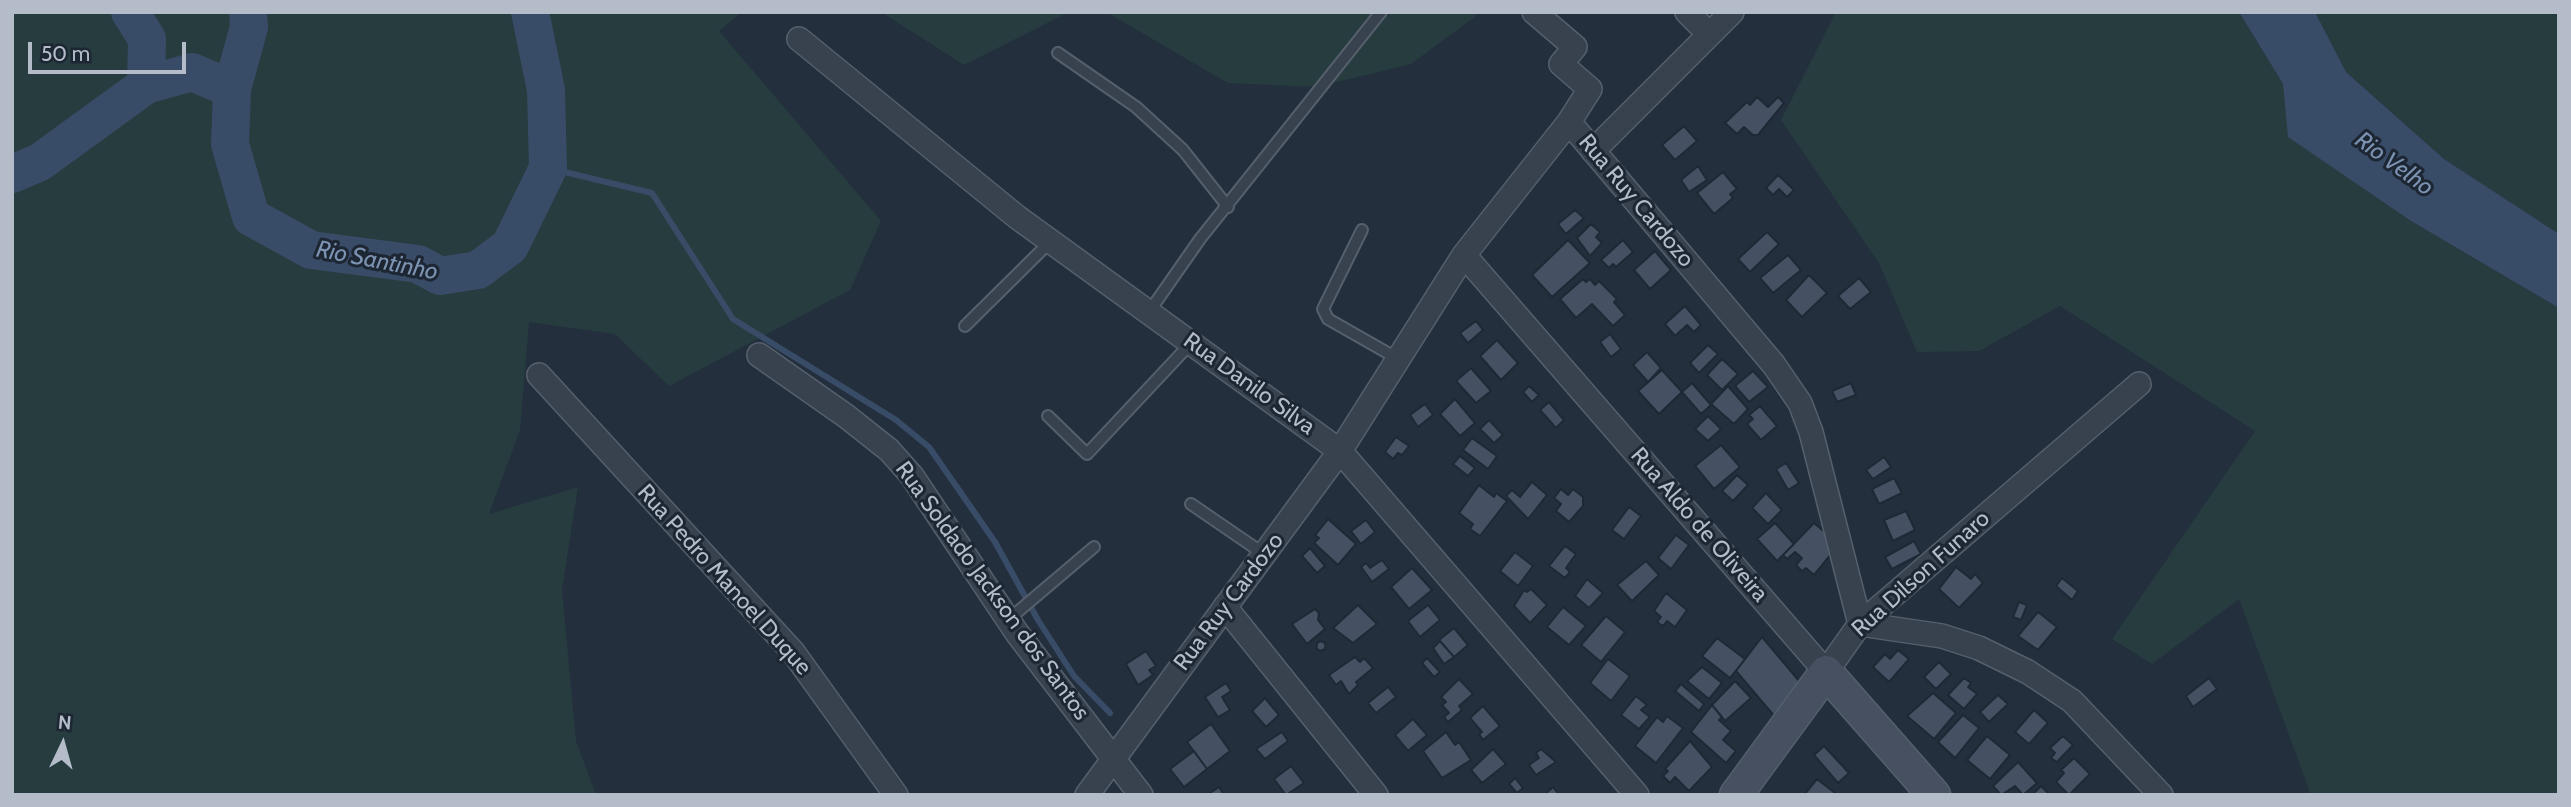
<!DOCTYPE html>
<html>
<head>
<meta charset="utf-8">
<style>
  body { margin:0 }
  #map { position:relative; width:2571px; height:807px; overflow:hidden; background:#242f3e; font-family:Cabin,sans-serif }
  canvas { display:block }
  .frame { position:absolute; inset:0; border:14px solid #b4bcc9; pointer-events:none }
  .north { position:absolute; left:28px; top:709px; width:70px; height:70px; -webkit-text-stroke:5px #1d2633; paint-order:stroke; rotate:5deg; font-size:19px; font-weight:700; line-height:28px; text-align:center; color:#b4bcc9 }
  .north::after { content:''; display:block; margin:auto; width:24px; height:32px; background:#b4bcc9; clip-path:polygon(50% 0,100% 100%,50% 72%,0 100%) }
  .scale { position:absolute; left:28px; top:42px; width:158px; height:32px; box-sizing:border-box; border:4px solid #b4bcc9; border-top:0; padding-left:9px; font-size:21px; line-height:24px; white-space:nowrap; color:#b4bcc9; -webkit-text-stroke:5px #1d2633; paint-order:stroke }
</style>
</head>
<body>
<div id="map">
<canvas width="2571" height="807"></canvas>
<div class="frame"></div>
<div class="north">N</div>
<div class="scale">50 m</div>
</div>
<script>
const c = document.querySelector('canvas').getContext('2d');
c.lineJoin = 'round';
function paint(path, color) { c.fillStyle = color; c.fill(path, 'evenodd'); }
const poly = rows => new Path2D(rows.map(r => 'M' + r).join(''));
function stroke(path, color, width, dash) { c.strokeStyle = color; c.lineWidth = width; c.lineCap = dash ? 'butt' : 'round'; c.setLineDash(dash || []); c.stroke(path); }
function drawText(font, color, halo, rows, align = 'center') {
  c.font = font + ' Cabin,sans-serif'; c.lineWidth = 6; c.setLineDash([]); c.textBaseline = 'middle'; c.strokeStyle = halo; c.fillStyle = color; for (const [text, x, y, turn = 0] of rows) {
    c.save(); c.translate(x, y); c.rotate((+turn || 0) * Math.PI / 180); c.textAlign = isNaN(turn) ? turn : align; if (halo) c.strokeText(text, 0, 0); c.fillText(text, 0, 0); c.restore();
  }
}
paint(poly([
  [12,12,742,12,719,31,881,221,850,290,669,386,615,334,529,322,520,430,489,514,578,487,562,590,576,741,596,795,12,795],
  [881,12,1069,12,964,65],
  [1106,12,1474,12,1476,16,1411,64,1316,87,1228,83],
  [1836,12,2239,12,2283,84,2289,137,2411,221,2559,308,2558,795,2311,795,2239,599,2152,664,2112,639,2255,431,2060,306,1979,351,1917,352,1879,263,1781,120],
  [2315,12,2559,12,2559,234,2444,159,2346,72]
]), '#263c3f');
paint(poly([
  [2239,12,2315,12,2346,72,2444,159,2559,234,2559,308,2411,221,2288,137,2283,84]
]), '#394c67');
stroke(poly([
  [548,168,652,193,733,319,896,420,929,447,995,542,1038,620,1074,676,1110,713]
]), '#394c67', 6);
stroke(poly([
  [130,12,147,39,146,85],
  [248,12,249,27,232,89,230,144,251,217,311,250,418,264,440,276,478,270,510,246,548,168,546,90,530,12],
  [12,174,40,162,146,85,192,72,232,89]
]), '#394c67', 38);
const building = poly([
  [1757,97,1768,107,1778,97,1784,103,1758,135,1753,135,1744,127,1737,134,1725,123,1747,102,1750,105,1757,97],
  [1684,126,1697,141,1675,160,1662,145,1684,126],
  [1698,166,1707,180,1689,192,1681,180,1698,166],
  [1723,172,1737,189,1730,194,1733,198,1714,214,1697,193,1723,172],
  [1778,175,1794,190,1787,197,1779,189,1773,195,1766,188,1778,175],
  [1575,210,1584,218,1566,234,1558,224,1575,210],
  [1591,224,1600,232,1596,237,1602,243,1590,256,1577,238,1591,224],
  [1767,232,1779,244,1750,272,1738,259,1767,232],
  [1568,240,1590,263,1552,297,1532,275,1568,240],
  [1623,240,1633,252,1616,267,1613,264,1609,268,1601,260,1623,240],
  [1655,251,1671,270,1650,289,1634,270,1655,251],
  [1788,255,1801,270,1773,293,1760,278,1788,255],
  [1809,275,1827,293,1802,317,1786,300,1809,275],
  [1859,278,1871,292,1850,309,1838,296,1859,278],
  [1583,279,1586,282,1590,279,1595,285,1599,281,1617,299,1614,302,1625,315,1613,326,1592,304,1576,318,1560,299,1583,279],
  [1685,306,1701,325,1694,332,1687,325,1675,336,1665,324,1685,306],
  [1476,321,1483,330,1468,343,1460,333,1476,321],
  [1610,334,1621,349,1611,357,1600,342,1610,334],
  [1497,340,1518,363,1501,380,1480,356,1497,340],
  [1708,345,1718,354,1699,373,1690,363,1708,345],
  [1647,352,1661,368,1648,382,1633,365,1647,352],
  [1722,359,1738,374,1722,390,1707,375,1722,359],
  [1471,368,1491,391,1476,403,1456,381,1471,368],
  [1662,370,1682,392,1659,414,1638,391,1662,370],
  [1753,371,1768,387,1749,402,1735,386,1753,371],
  [1692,383,1711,405,1701,414,1682,392,1692,383],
  [1851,383,1856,395,1837,402,1832,391,1851,383],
  [1529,386,1539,395,1532,402,1523,392,1529,386],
  [1728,386,1748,409,1734,424,1711,404,1728,386],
  [1455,399,1475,423,1460,436,1440,414,1455,399],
  [1549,402,1564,420,1556,428,1540,410,1549,402],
  [1425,404,1433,415,1418,427,1410,415,1425,404],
  [1760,406,1777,426,1761,440,1747,424,1753,419,1749,415,1760,406],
  [1708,416,1721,429,1708,441,1695,429,1708,416],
  [1489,420,1503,435,1494,443,1480,429,1489,420],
  [1396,437,1409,446,1402,455,1398,453,1393,459,1385,452,1396,437],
  [1472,438,1497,456,1488,469,1463,450,1472,438],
  [1721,445,1740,467,1714,489,1695,466,1721,445],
  [1460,456,1475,468,1468,476,1453,464,1460,456],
  [1884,457,1891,467,1873,479,1866,470,1884,457],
  [1786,463,1799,483,1788,490,1776,469,1786,463],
  [1737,475,1748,485,1733,501,1722,491,1737,475],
  [1894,478,1902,493,1879,504,1872,489,1894,478],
  [1532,482,1547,495,1528,519,1506,496,1512,490,1520,497,1532,482],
  [1479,485,1494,497,1496,493,1507,501,1480,536,1470,529,1473,524,1459,513,1479,485],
  [1561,489,1568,495,1573,489,1583,497,1583,506,1569,522,1556,511,1561,504,1554,498,1561,489],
  [1766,493,1782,510,1768,524,1752,508,1766,493],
  [1629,507,1641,516,1624,539,1612,530,1629,507],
  [1906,511,1915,530,1893,541,1884,520,1906,511],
  [1328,519,1356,544,1338,565,1314,543,1319,538,1315,535,1328,519],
  [1366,520,1375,532,1361,544,1351,531,1366,520],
  [1775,523,1794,544,1777,561,1757,539,1775,523],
  [1814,523,1827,534,1832,553,1814,575,1806,568,1802,571,1796,565,1802,558,1795,552,1787,559,1783,555,1814,523],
  [1676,535,1689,545,1671,569,1658,558,1676,535],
  [1914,541,1921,554,1892,569,1885,557,1914,541],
  [1565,546,1576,554,1566,568,1570,572,1565,578,1549,566,1565,546],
  [1310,548,1325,566,1317,573,1302,556,1310,548],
  [1515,552,1533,566,1518,586,1500,571,1515,552],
  [1382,560,1389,569,1372,582,1361,567,1366,563,1370,568,1382,560],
  [1646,561,1659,575,1632,601,1617,585,1646,561],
  [1956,567,1971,579,1975,574,1983,583,1959,608,1939,589,1956,567],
  [1412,568,1432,590,1409,609,1391,587,1412,568],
  [2062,578,2078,591,2072,600,2056,586,2062,578],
  [1587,579,1603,593,1589,608,1575,596,1587,579],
  [1531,589,1547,605,1530,623,1514,606,1524,590,1527,592,1531,589],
  [1666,593,1687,610,1675,627,1667,621,1663,626,1657,622,1661,617,1654,611,1666,593],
  [2019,602,2027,605,2021,620,2013,617,2019,602],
  [1358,605,1377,624,1353,643,1333,628,1358,605],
  [1428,605,1440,620,1420,637,1408,621,1428,605],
  [1563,607,1586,626,1569,645,1547,627,1563,607],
  [1315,609,1319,613,1318,620,1325,629,1307,644,1292,624,1315,609],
  [2038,612,2057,627,2038,650,2018,636,2038,612],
  [1606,616,1625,632,1601,662,1581,645,1606,616],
  [1454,628,1468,645,1454,657,1439,640,1454,628],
  [1762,637,1805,688,1776,718,1736,671,1762,637],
  [1717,638,1745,659,1730,678,1702,656,1717,638],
  [1440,641,1454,657,1444,664,1433,648,1440,641],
  '1316.5 646a4.5 4.5 0 1 1 9 0a4.5 4.5 0 1 1-9 0Z',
  [1898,650,1909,659,1889,682,1873,667,1885,654,1890,659,1898,650],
  [1146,651,1156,666,1149,670,1153,675,1138,685,1126,664,1146,651],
  [1355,657,1360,662,1364,658,1373,668,1356,682,1358,685,1349,694,1341,681,1336,685,1329,675,1355,657],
  [1427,658,1440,672,1434,677,1422,663,1427,658],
  [1608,659,1630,676,1611,701,1590,683,1608,659],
  [1939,662,1951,674,1936,689,1924,677,1939,662],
  [1702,667,1722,683,1709,699,1687,681,1702,667],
  [1964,678,1971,683,1968,687,1977,694,1964,709,1948,695,1964,678],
  [2209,678,2217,689,2193,707,2186,696,2209,678],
  [1459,679,1473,694,1459,706,1462,710,1448,722,1444,717,1449,713,1442,705,1446,702,1441,697,1459,679],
  [1735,681,1751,698,1725,721,1712,705,1735,681],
  [1226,683,1231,691,1222,697,1230,710,1218,717,1205,697,1226,683],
  [1681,684,1704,704,1699,711,1675,691,1681,684],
  [1388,687,1396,697,1376,713,1368,703,1388,687],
  [1933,693,1956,713,1934,739,1907,716,1933,693],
  [1998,695,2008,704,1989,722,1980,712,1998,695],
  [1636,696,1647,705,1641,710,1650,717,1639,729,1621,715,1636,696],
  [1265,698,1279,715,1266,727,1252,711,1265,698],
  [1712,705,1722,717,1719,720,1731,731,1723,740,1736,751,1726,763,1691,732,1712,705],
  [1483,706,1500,726,1483,740,1479,734,1482,732,1470,718,1483,706],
  [2034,710,2048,723,2029,744,2015,732,2034,710],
  [1963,715,1979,728,1955,758,1938,742,1963,715],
  [1667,716,1683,728,1656,763,1635,746,1657,717,1663,722,1667,716],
  [1413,719,1427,735,1408,751,1395,735,1413,719],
  [1211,724,1230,751,1207,769,1187,742,1211,724],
  [1282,732,1288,741,1265,759,1256,749,1282,732],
  [1446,732,1455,745,1459,742,1471,760,1442,778,1423,751,1446,732],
  [1987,736,2010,755,1990,779,1967,760,1987,736],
  [2063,736,2073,745,2057,762,2051,758,2055,753,2050,748,2063,736],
  [1690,741,1712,767,1689,791,1675,777,1670,783,1663,776,1668,771,1665,769,1690,741],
  [1824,746,1849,773,1838,783,1814,755,1824,746],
  [1493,749,1506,764,1482,783,1471,770,1493,749],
  [1541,749,1556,762,1536,775,1529,765,1539,758,1536,753,1541,749],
  [1194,751,1207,769,1184,787,1170,769,1194,751],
  [2074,758,2090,774,2069,795,2056,782,2064,773,2061,770,2074,758],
  [2018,762,2037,783,2023,795,2015,786,2001,795,1993,786,2018,762],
  [1291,766,1304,783,1286,795,1274,779,1291,766],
  [1515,778,1523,788,1517,793,1509,784,1515,778],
  [1817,779,1835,793,1834,795,1804,795,1817,779],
  [2041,786,2050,795,2032,795,2041,786],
  [1219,787,1224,795,1207,795,1219,787],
  [1553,787,1559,795,1544,795,1553,787]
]);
paint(building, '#455162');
stroke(building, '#1f2835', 2);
const lane = poly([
  [1058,53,1136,107,1183,150,1228,207],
  [1362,230,1323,309,1328,319,1400,360],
  [1149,312,1200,239,1381,12],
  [965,326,1051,241],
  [1048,416,1087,454,1192,342],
  [1191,504,1264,554],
  [1008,620,1094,547]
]);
const street = poly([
  [1534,12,1575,47,1561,64,1590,89,1569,122],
  [1687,12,1709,34],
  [799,39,1017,217,1340,451,1637,795],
  [1593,151,1732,12],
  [1464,255,1826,672,1860,624,2139,384],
  [759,355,846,416,889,450,912,476,1017,633,1141,795],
  [539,375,793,652,896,795],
  [1225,607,1376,795],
  [1087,795,1340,451,1464,255,1569,122,1774,365,1800,403,1811,432,1860,624,1942,636,1979,648,2028,672,2072,701,2161,795]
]);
const secondary = poly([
  [1736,795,1826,672,1934,795]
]);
stroke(lane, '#565f6c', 14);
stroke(street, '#565f6c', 26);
stroke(secondary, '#565f6c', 35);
stroke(lane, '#38414e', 10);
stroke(street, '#38414e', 23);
stroke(secondary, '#465061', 32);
drawText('23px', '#b4bcc9', '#1d2633', [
  ["Rua Ruy Cardozo",1636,201,50],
  ["Rua Danilo Silva",1249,384,36],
  ["Rua Aldo de Oliveira",1699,525,49],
  ["Rua Dilson Funaro",1921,574,-42],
  ["Rua Pedro Manoel Duque",724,580,48],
  ["Rua Soldado Jackson dos Santos",992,591,54],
  ["Rua Ruy Cardozo",1229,602,-53]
]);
drawText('italic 24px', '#7c92b1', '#1d2633', [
  ["Rio Velho",2394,164,36],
  ["Rio Santinho",377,261,11]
]);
</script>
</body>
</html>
